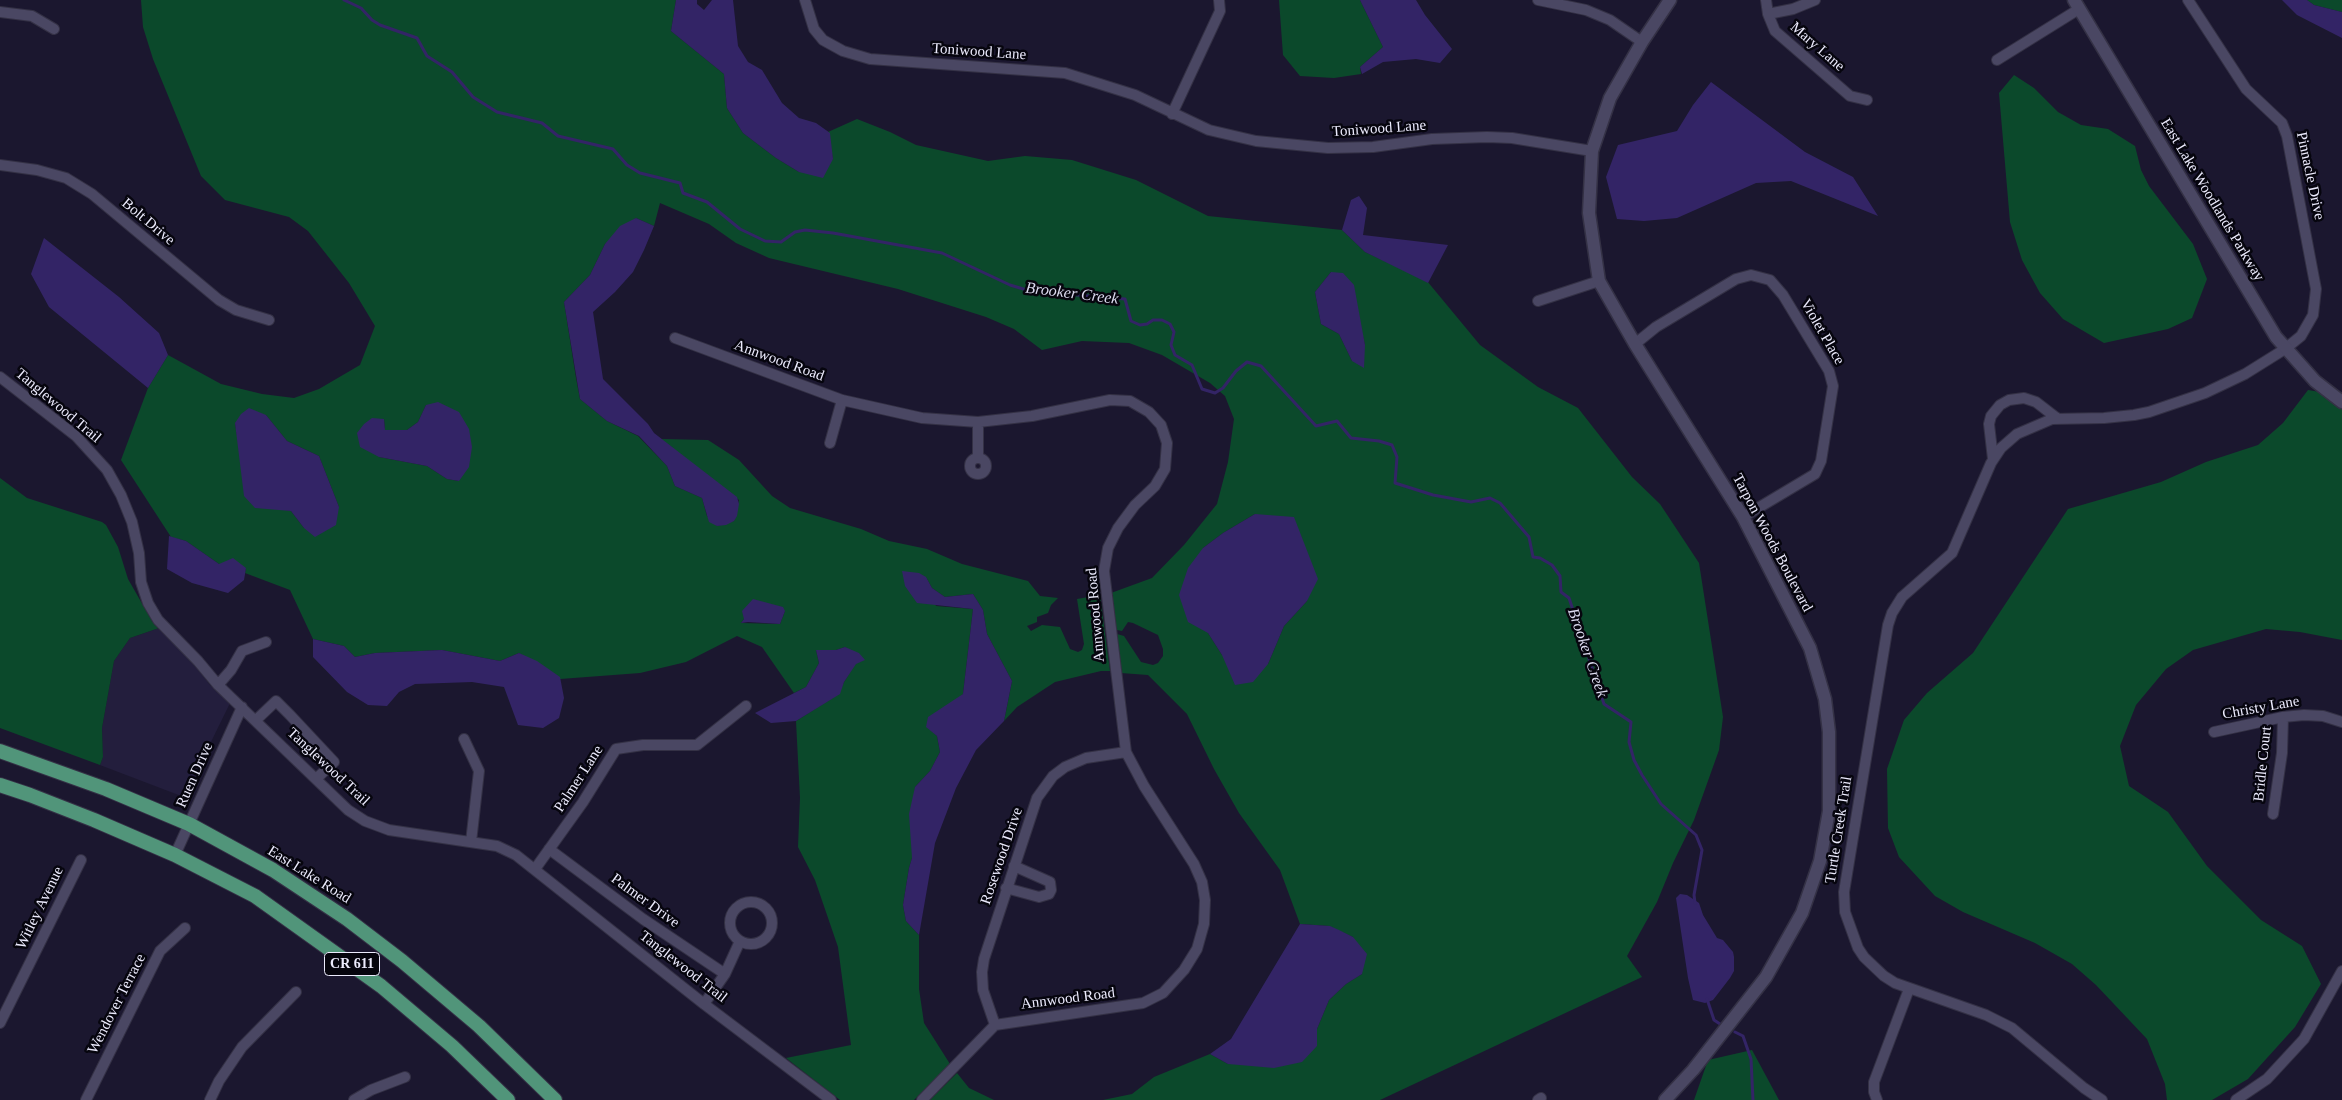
<!DOCTYPE html>
<html>
<head>
<meta charset="utf-8">
<style>
  body { margin:0 }
  canvas { display:block; background:#1b172f }
</style>
</head>
<body>
<canvas width="2342" height="1100"></canvas>
<script>
const c = document.querySelector('canvas').getContext('2d');
c.lineJoin = 'round';
function paint(path, color) { c.fillStyle = color; c.fill(path, 'evenodd'); }
const poly = rows => new Path2D(rows.map(r => 'M' + r).join(''));
function stroke(path, color, width, dash) { c.strokeStyle = color; c.lineWidth = width; c.lineCap = dash ? 'butt' : 'round'; c.setLineDash(dash || []); c.stroke(path); }
function drawText(font, color, halo, rows, align = 'center') {
  c.font = font + ' "Times New Roman",serif'; c.lineWidth = 5; c.setLineDash([]); c.textBaseline = 'middle'; c.strokeStyle = halo; c.fillStyle = color; for (const [text, x, y, turn = 0] of rows) {
    c.save(); c.translate(x, y); c.rotate((+turn || 0) * Math.PI / 180); c.textAlign = isNaN(turn) ? turn : align; if (halo) c.strokeText(text, 0, 0); c.fillText(text, 0, 0); c.restore();
  }
}
paint(poly([
  [159,628,194,664,210,685,230,703,184,797,100,765,103,757,102,728,114,661,130,638]
]), '#231e3d');
paint(poly([
  [141,0,676,0,671,31,724,74,727,108,743,133,776,158,799,172,833,159,828,132,857,119,890,132,916,145,988,161,1025,156,1072,160,1136,180,1208,216,1342,230,1365,252,1427,281,1480,345,1538,387,1578,408,1632,477,1660,504,1699,563,1723,717,1719,750,1694,820,1673,863,1657,902,1627,956,1642,977,1380,1100,1103,1100,1132,1094,1154,1077,1210,1054,1228,1064,1317,1046,1317,1029,1329,1000,1346,984,1362,974,1353,937,1329,926,1300,924,1280,870,1239,813,1214,769,1187,714,1148,675,1121,673,1117,634,1124,636,1141,662,1153,665,1158,663,1163,656,1163,649,1158,635,1133,623,1128,622,1122,631,1117,630,1116,633,1111,593,1152,578,1184,545,1217,504,1228,462,1234,419,1225,396,1210,383,1162,355,1129,343,1082,341,1042,350,1014,329,986,317,898,289,769,258,736,243,709,224,660,203,654,226,636,218,605,244,590,275,564,302,576,378,580,399,607,421,638,436,667,466,675,486,702,498,707,516,717,526,734,521,739,500,661,439,708,440,739,460,772,496,790,508,861,529,889,541,927,549,962,564,1028,581,1040,596,1058,598,1051,605,1048,613,1037,617,1037,622,1027,626,1031,631,1042,625,1060,627,1070,649,1078,652,1082,650,1084,644,1077,599,1100,595,1110,671,1101,671,1055,682,1017,707,1004,721,1012,681,987,634,983,610,973,594,945,597,932,588,926,577,936,606,973,609,963,694,927,727,937,736,940,752,930,771,915,787,912,858,909,868,903,905,906,921,919,935,919,989,924,1023,950,1064,914,1100,840,1100,786,1058,851,1045,838,947,815,880,798,847,800,798,796,721,839,694,844,682,856,663,864,660,845,647,836,650,816,650,819,663,806,687,794,693,762,647,737,636,686,662,640,673,560,679,519,653,500,661,442,650,375,653,355,657,344,646,313,639,290,590,245,573,246,568,219,564,186,541,171,537,121,460,148,388,168,355,221,384,262,394,294,398,319,389,360,365,375,326,349,283,308,231,289,217,225,200,201,176,153,59,143,27],
  [1331,272,1359,319,1365,345,1352,361,1339,334,1321,324,1315,292],
  [426,405,459,481,447,479,427,466,379,457,384,419,385,430,407,430,418,422],
  [266,415,287,441,319,456,339,507,304,528,291,511,275,508,240,455,235,423],
  [1255,514,1301,536,1308,558,1307,601,1284,626,1268,664,1222,655,1208,633,1203,548,1223,533],
  [785,611,780,624,741,623,744,619],
  [1279,0,1360,0,1383,47,1360,67,1361,74,1334,78,1300,76,1283,55],
  [2307,0,2342,0,2342,12,2314,5],
  [2014,75,2034,88,2058,112,2081,125,2108,129,2135,146,2141,170,2149,186,2193,244,2207,279,2192,318,2168,329,2104,343,2063,319,2040,293,2022,260,2010,222,1999,93],
  [2308,390,2320,392,2342,408,2342,640,2300,632,2266,629,2193,650,2166,669,2136,705,2120,746,2129,786,2168,812,2207,866,2261,920,2302,946,2321,984,2295,1027,2248,1079,2212,1100,2167,1100,2165,1084,2147,1039,2096,985,2072,964,2035,943,1963,912,1935,896,1899,857,1888,828,1887,769,1904,720,1927,693,1973,653,2068,509,2161,482,2206,462,2258,445,2283,423],
  [0,478,27,498,102,522,106,525,118,547,128,579,152,621,159,628,130,638,114,661,102,728,103,757,100,765,0,728],
  [1752,1050,1779,1100,1694,1100,1708,1060],
  [957,1073,969,1088,994,1100,930,1100]
]), '#0b492b');
paint(poly([
  [676,0,697,0,697,4,704,10,712,0,733,0,738,46,748,62,762,70,782,103,799,118,816,123,830,133,833,159,823,178,799,172,776,158,743,133,727,108,724,74,671,31],
  [1360,0,1416,0,1425,15,1452,49,1440,63,1416,59,1383,62,1362,74,1360,67,1383,47],
  [2282,0,2307,0,2314,5,2342,12,2342,38,2297,15],
  [1711,82,1805,152,1853,177,1878,216,1791,181,1756,183,1677,218,1644,221,1617,219,1606,177,1618,145,1677,131,1693,105],
  [1359,196,1367,208,1363,235,1448,245,1428,283,1365,252,1342,230,1351,200],
  [636,218,654,226,644,250,633,272,615,292,593,312,603,379,648,424,654,433,737,497,739,504,737,516,734,521,726,525,717,526,709,522,702,498,675,486,667,466,639,436,607,421,580,399,564,302,590,275,605,244,620,226],
  [44,238,119,297,159,333,168,355,148,388,49,307,31,274],
  [1331,272,1343,273,1354,285,1365,345,1364,368,1352,361,1339,334,1321,324,1315,292],
  [438,402,459,412,469,429,472,447,469,467,459,481,447,479,427,466,379,457,360,447,357,433,364,424,372,418,384,419,385,430,407,430,418,422,426,405],
  [249,408,266,415,287,441,319,456,339,507,336,525,315,537,304,528,291,511,255,508,244,496,235,423,241,414],
  [1255,514,1294,517,1318,579,1307,601,1284,626,1268,664,1253,682,1235,685,1222,655,1208,633,1188,622,1179,595,1188,568,1203,548,1223,533],
  [169,536,186,541,219,564,233,558,246,568,244,580,228,593,192,583,167,569],
  [902,571,919,573,926,577,932,588,945,597,973,594,983,610,987,634,1012,681,1004,721,976,750,956,788,935,843,919,935,906,921,903,905,909,868,912,858,909,814,915,787,930,771,940,752,937,736,926,727,928,717,963,694,973,609,917,603,905,586],
  [753,599,783,607,785,611,780,624,748,622,741,623,744,619,742,611],
  [313,639,344,646,355,657,375,653,442,650,500,661,519,653,537,661,560,677,564,698,559,718,543,728,518,725,504,687,472,682,415,684,399,692,387,706,368,705,347,692,313,657],
  [845,647,859,653,865,660,856,664,844,682,840,694,796,721,771,723,755,713,806,687,819,663,816,650,836,650],
  [1680,894,1687,895,1699,903,1703,915,1717,938,1723,940,1733,952,1734,957,1734,971,1730,978,1713,1000,1705,1003,1693,1000,1688,978,1676,898],
  [1300,924,1330,926,1339,930,1353,937,1367,954,1362,974,1346,984,1329,1000,1317,1029,1317,1046,1302,1062,1274,1068,1228,1064,1210,1054,1231,1039]
]), '#332466');
stroke(poly([
  [344,0,361,8,372,20,380,25,417,38,427,56,452,72,473,97,497,112,542,123,558,136,613,149,627,165,640,173,680,183,683,193,707,202,740,229,765,241,781,242,795,232,805,230,833,233,942,253,1010,285,1030,291,1125,299,1131,321,1140,325,1147,324,1153,320,1162,320,1170,324,1174,332,1171,345,1175,355,1192,365,1202,389,1215,393,1223,388,1236,371,1247,362,1261,366,1316,426,1337,421,1351,438,1379,441,1392,445,1397,457,1395,483,1433,495,1471,502,1490,498,1500,503,1529,537,1533,557,1540,558,1552,565,1560,576,1561,592,1569,598,1604,704,1631,722,1629,742,1634,760,1642,775,1661,804,1696,835,1702,850,1694,895,1695,903],
  [1707,999,1714,1020,1720,1024],
  [1735,1032,1743,1036,1751,1059,1753,1100]
]), '#332466', 3);
const minor = poly([
  [805,0,814,29,823,40,843,51,870,59,1065,73,1135,95,1209,130,1256,141,1328,148,1373,147,1432,139,1487,137,1512,138,1592,151],
  [1538,0,1586,10,1610,20,1642,42],
  [1766,0,1768,14,1775,31,1850,96,1867,100],
  [0,12,32,16,54,29],
  [1768,14,1793,9,1815,0],
  [1997,60,2079,9],
  [1172,114,1220,11,1219,0],
  [0,165,37,170,66,178,92,194,219,300,236,310,269,320],
  [1538,301,1599,281],
  [675,338,842,400,922,418,978,422,1032,416,1110,400,1130,401,1149,412,1161,425,1167,443,1165,469,1155,486,1135,505,1118,528,1108,548,1104,571,1126,752,1144,786,1194,864,1202,882,1205,900,1204,924,1197,949,1184,970,1163,993,1143,1003,995,1025,922,1100],
  [1635,344,1656,327,1736,279,1751,275,1770,280,1783,295,1829,371,1833,386,1821,461,1815,474,1743,517],
  [0,377,76,436,107,470,121,495,132,522,139,553,141,582,148,603,158,620,198,661,218,685,348,810,365,821,389,830,497,846,516,855,704,1004,831,1100],
  [978,422,978,458],
  [830,443,842,400],
  '970 466a8 8 0 1 1 16 0a8 8 0 1 1-16 0Z',
  [1993,459,1989,424,1991,416,2000,405,2009,400,2024,398,2036,402,2058,419],
  [218,685,231,670,242,651,266,642],
  [256,720,276,701,290,715,334,762,316,779],
  [2214,732,2283,717,2304,715,2323,716,2342,722],
  [464,739,479,771,471,842],
  [2273,814,2282,753,2283,717],
  [549,849,643,919,725,974],
  [175,855,242,707],
  [535,869,583,802,616,749,643,745,697,745,746,706],
  [1006,888,1039,897,1049,894,1051,890,1050,882,1014,866],
  '730 923a21 21 0 1 1 42 0a21 21 0 1 1-42 0Z',
  [704,1004,725,974,740,941],
  [0,1023,81,860],
  [995,1025,983,990,982,972,984,959,1037,798,1053,776,1065,767,1086,758,1126,752],
  [86,1100,160,951,185,928],
  [210,1100,219,1081,242,1047,296,992],
  [354,1100,371,1090,405,1077],
  [1538,1100,1541,1098],
  [1877,1100,1874,1092,1874,1082,1909,989],
  [2102,1100,2084,1088,2012,1028,1986,1015,1895,983,1884,976,1864,957,1858,948,1845,912,1844,892,1888,625,1892,613,1902,597,1952,553,1991,463,2001,448,2017,434,2052,419,2104,418,2134,415,2149,412,2205,393,2245,374,2285,349,2301,336,2313,315,2316,289,2287,136,2282,123,2246,89,2188,0],
  [2236,1100,2267,1079,2304,1039,2342,971]
]);
const tertiary = poly([
  [2074,0,2276,337,2315,381,2342,402],
  [1665,1100,1693,1070,1766,977,1802,913,1820,861,1829,811,1829,732,1825,699,1810,648,1743,517,1635,344,1599,281,1589,213,1592,151,1610,98,1642,42,1670,0]
]);
const primary = poly([
  [0,751,106,789,189,824,273,870,347,919,402,961,479,1026,555,1100],
  [0,785,30,795,94,820,175,855,255,896,381,986,452,1046,508,1100]
]);
stroke(minor, '#343145', 12);
stroke(tertiary, '#343145', 15);
stroke(primary, '#343145', 16);
stroke(minor, '#4a4763', 10);
stroke(tertiary, '#4a4763', 12);
stroke(primary, '#51957a', 14);
for (const [x, y, w] of [
  [352,964,55]
]) { const box = new Path2D(); box.roundRect(x - w / 2, y - 11.5, w, 23, 4); c.fillStyle = '#06050e'; c.fill(box); stroke(box, '#ecebfd', 1); }
drawText('bold 14px', '#ecebfd', null, [
  ["CR 611",352,964]
]);
drawText('15px', '#ecebfd', '#06050e', [
  ["Mary Lane",1817,47,41],
  ["Toniwood Lane",979,52,4],
  ["Toniwood Lane",1379,129,-4],
  ["Pinnacle Drive",2310,176,78],
  ["East Lake Woodlands Parkway",2212,200,59],
  ["Bolt Drive",148,222,40],
  ["Violet Place",1822,332,60],
  ["Annwood Road",779,361,20],
  ["Tanglewood Trail",58,406,40],
  ["Tarpon Woods Boulevard",1772,543,62],
  ["Annwood Road",1096,615,-95],
  ["Christy Lane",2261,708,-10],
  ["Bridle Court",2263,764,-84],
  ["Tanglewood Trail",328,767,43],
  ["Ruen Drive",195,775,-66],
  ["Palmer Lane",579,779,-57],
  ["Turtle Creek Trail",1839,830,-81],
  ["Rosewood Drive",1002,856,-71],
  ["East Lake Road",309,875,32],
  ["Palmer Drive",645,901,36],
  ["Witley Avenue",40,908,-64],
  ["Tanglewood Trail",683,967,38],
  ["Annwood Road",1068,999,-7],
  ["Wendover Terrace",117,1004,-63]
]);
drawText('italic 16px', '#dbdaee', '#06050e', [
  ["Brooker Creek",1072,294,7],
  ["Brooker Creek",1587,653,71]
]);
</script>
</body>
</html>
